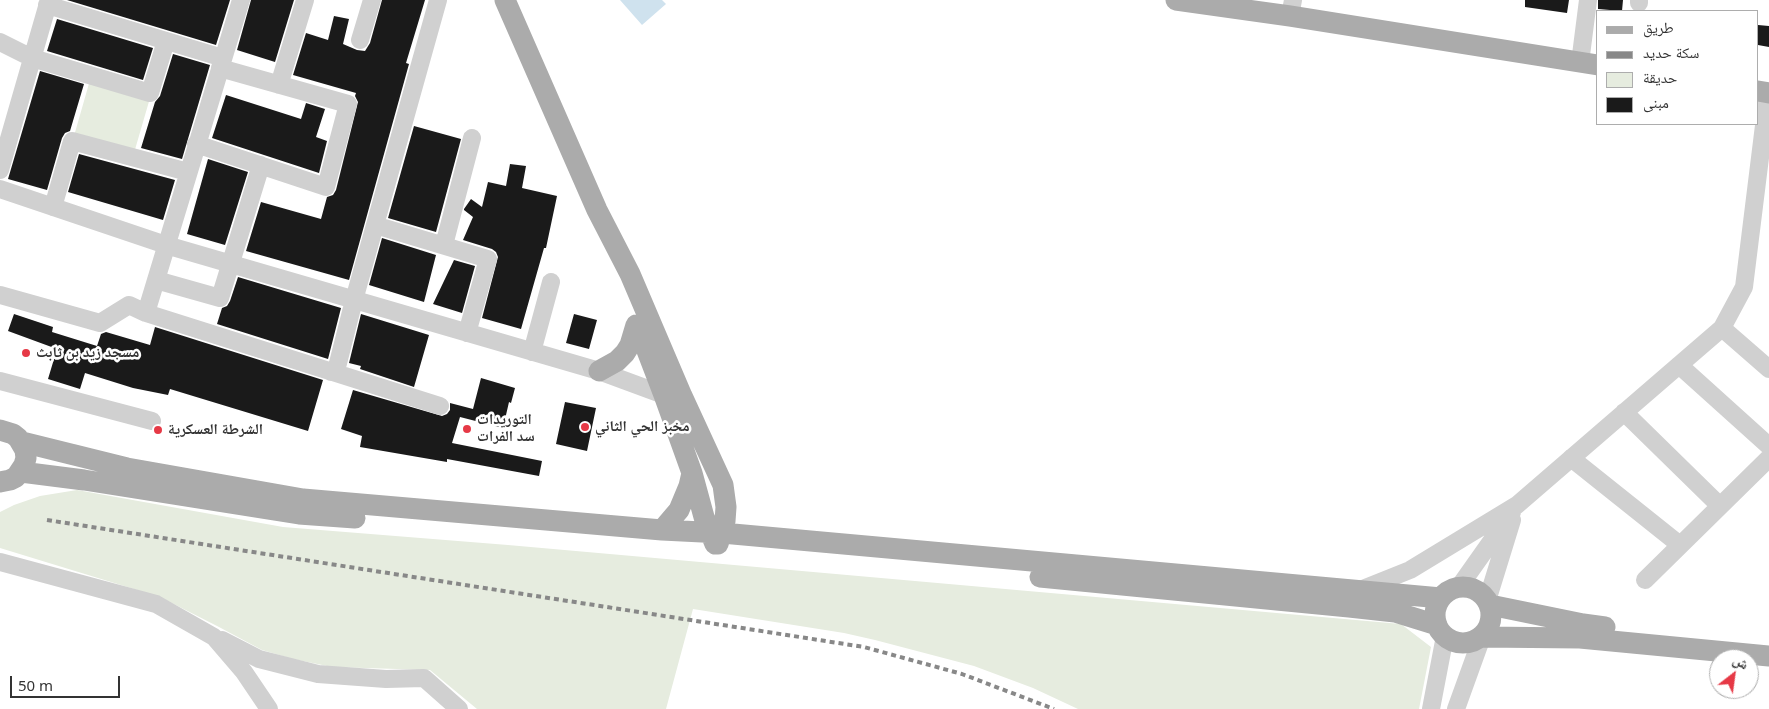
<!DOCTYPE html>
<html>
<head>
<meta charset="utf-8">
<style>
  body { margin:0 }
  #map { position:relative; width:1769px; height:709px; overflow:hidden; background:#fff; font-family:"Noto Sans","Noto Naskh Arabic",sans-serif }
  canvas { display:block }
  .legend { position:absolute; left:1596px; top:10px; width:162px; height:115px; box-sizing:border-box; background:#fff; border:1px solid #adadad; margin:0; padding:6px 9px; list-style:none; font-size:15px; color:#333 }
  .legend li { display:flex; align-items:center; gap:10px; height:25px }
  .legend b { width:25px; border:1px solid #adadad }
  .north { position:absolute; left:1709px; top:649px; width:50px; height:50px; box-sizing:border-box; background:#fff; border:1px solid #adadad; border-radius:50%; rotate:30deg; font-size:14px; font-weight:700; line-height:20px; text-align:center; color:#333 }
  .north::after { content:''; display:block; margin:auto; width:18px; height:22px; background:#e63946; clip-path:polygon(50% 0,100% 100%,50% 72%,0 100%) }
  .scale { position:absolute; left:10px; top:676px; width:110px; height:22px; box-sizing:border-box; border:2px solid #333; border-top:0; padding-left:6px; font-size:15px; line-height:18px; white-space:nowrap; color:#333; -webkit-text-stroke:4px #fff; paint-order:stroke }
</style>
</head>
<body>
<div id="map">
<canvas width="1769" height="709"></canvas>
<ul class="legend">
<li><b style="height:6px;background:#ababab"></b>طريق</li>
<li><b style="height:6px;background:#888"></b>سكة حديد</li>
<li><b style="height:14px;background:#e6ecdf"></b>حديقة</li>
<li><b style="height:14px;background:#1a1a1a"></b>مبنى</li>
</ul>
<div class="north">ش</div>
<div class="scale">50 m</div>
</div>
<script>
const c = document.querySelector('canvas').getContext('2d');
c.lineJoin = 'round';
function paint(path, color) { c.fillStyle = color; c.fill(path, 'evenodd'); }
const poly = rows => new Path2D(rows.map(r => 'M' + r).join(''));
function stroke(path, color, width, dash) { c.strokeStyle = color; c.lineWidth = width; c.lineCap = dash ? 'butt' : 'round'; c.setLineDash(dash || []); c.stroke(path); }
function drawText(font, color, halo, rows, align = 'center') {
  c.font = font + ' "Noto Sans","Noto Naskh Arabic",sans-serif'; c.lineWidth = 5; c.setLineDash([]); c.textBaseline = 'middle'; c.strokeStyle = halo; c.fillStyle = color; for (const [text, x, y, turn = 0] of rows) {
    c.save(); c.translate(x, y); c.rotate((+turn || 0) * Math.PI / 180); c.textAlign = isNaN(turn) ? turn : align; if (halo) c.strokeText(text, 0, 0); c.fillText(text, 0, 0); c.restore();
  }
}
paint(poly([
  [90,80,150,98,134,153,74,136],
  [77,490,283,527,508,545,1401,624,1431,647,1419,709,1078,709,1033,688,974,666,875,640,844,633,693,609,666,709,477,709,430,670,332,667,293,659,262,650,219,627,160,597,0,548,0,512,14,505,40,496]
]), '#e6ecdf');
paint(poly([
  [620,0,662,0,666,4,642,25]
]), '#cfe2ee');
paint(poly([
  [67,0,230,0,216,45],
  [251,0,294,0,275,62,237,50],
  [382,0,425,0,406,63,409,64,349,280,246,251,261,202,321,219,327,197,333,195,336,190,358,102,355,96,356,93,293,75,306,33,328,40,334,16,349,19,343,44,357,50,365,51,370,43],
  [1525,0,1569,0,1567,13,1525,7],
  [1598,0,1623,0,1622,11,1598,9],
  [57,19,153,48,143,80,47,51],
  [1758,25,1769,26,1769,47,1758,45],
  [173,54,210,65,182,159,141,148,155,102,160,96],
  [40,71,84,84,70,131,65,133,62,138,47,190,8,179],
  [226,95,301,119,306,103,325,109,316,137,327,141,319,173,212,138],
  [414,126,461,139,436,232,388,218],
  [79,154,175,180,163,220,68,192],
  [208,159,248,172,225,245,187,234],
  [510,164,526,166,522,188,557,196,546,248,544,248,521,329,482,318,498,257,496,252,492,249,463,240,473,217,464,210,464,209,471,199,482,207,488,182,506,186],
  [382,238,436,255,424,302,369,285],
  [454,260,475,266,462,313,433,304],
  [238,277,341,308,328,359,217,324,222,308,227,306,230,301],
  [14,314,53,327,52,332,97,346,101,334,106,332,150,345,155,327,323,380,308,431,170,389,168,395,133,388,85,373,80,389,48,379,57,349,8,331],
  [361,314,429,335,414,387,360,369,361,366,349,363],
  [574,314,597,320,589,349,566,343],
  [481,378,515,388,511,403,509,402,503,428,460,417,452,443,542,461,539,476,447,459,447,462,360,447,362,436,341,429,353,390,442,416,447,414,450,410,450,403,473,409],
  [565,402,596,408,587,451,556,444]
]), '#1a1a1a');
stroke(poly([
  [1639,3,1639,0],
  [47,5,223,58],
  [1290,16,1293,0],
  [360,40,372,0],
  [0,42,32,58,150,93,166,41],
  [1580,63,1588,0],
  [279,85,305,0],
  [196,144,326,187,348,104,220,68],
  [0,170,49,0],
  [0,189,166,245,599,371,664,395,673,395],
  [53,207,72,141,188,172],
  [375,225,488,259,467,333],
  [444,245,472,138],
  [156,280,220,298,261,165],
  [0,295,100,323,129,305,146,313,440,406],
  [146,313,241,0],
  [1722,328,1769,369],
  [532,352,551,282],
  [1679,365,1769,446],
  [331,372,335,370,337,367,354,300,438,0],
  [0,381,152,421],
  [1624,412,1720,506],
  [1571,458,1680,545],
  [0,562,156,604,214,637,244,672,269,709],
  [1645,580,1769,458],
  [1459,587,1512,512],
  [1360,590,1410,570,1517,505,1722,328,1744,287,1768,93],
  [1487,601,1512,520],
  [222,640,259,659,318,674,386,679,424,678,459,709],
  [1431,709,1445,636],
  [1456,709,1482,637]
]), '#d0d0d0', 18);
stroke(poly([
  [505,0,597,210,630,274,682,396,723,485,726,507,725,521,718,544],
  [1176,0,1290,16,1598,65],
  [1758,91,1769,93],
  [641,335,664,395,692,473,704,517,715,544],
  [599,371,617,361,625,353,630,345,636,325],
  [0,430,13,434,18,438,25,450,26,458,24,465,16,477,10,480,0,482],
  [22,442,127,468,303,499,662,530,722,533,1441,598],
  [21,472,84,480,299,514,355,518],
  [662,530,679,510,689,486,692,473],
  [1040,577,1349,607,1395,612,1437,625],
  '1435 615a28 28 0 1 1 56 0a28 28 0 1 1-56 0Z',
  [1490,605,1583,624,1605,627],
  [1482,637,1580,638,1769,656]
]), '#ababab', 21);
stroke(poly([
  [47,520,864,647,962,674,1054,709]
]), '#888', 4, [5, 4]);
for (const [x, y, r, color] of [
  [26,353,5,"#e63946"],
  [585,427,5,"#e63946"],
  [467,429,5,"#e63946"],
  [158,430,5,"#e63946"]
]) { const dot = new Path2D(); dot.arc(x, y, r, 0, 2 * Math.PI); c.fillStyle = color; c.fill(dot); stroke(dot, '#fff', 2); }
drawText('bold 15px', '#333', '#fff', [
  ["مسجد زيد بن ثابث",36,353],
  ["التوريدات",477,420],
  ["سد الفرات",477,437],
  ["مخبز الحي الثاني",595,427],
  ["الشرطة العسكرية",168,430]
], 'left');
</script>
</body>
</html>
